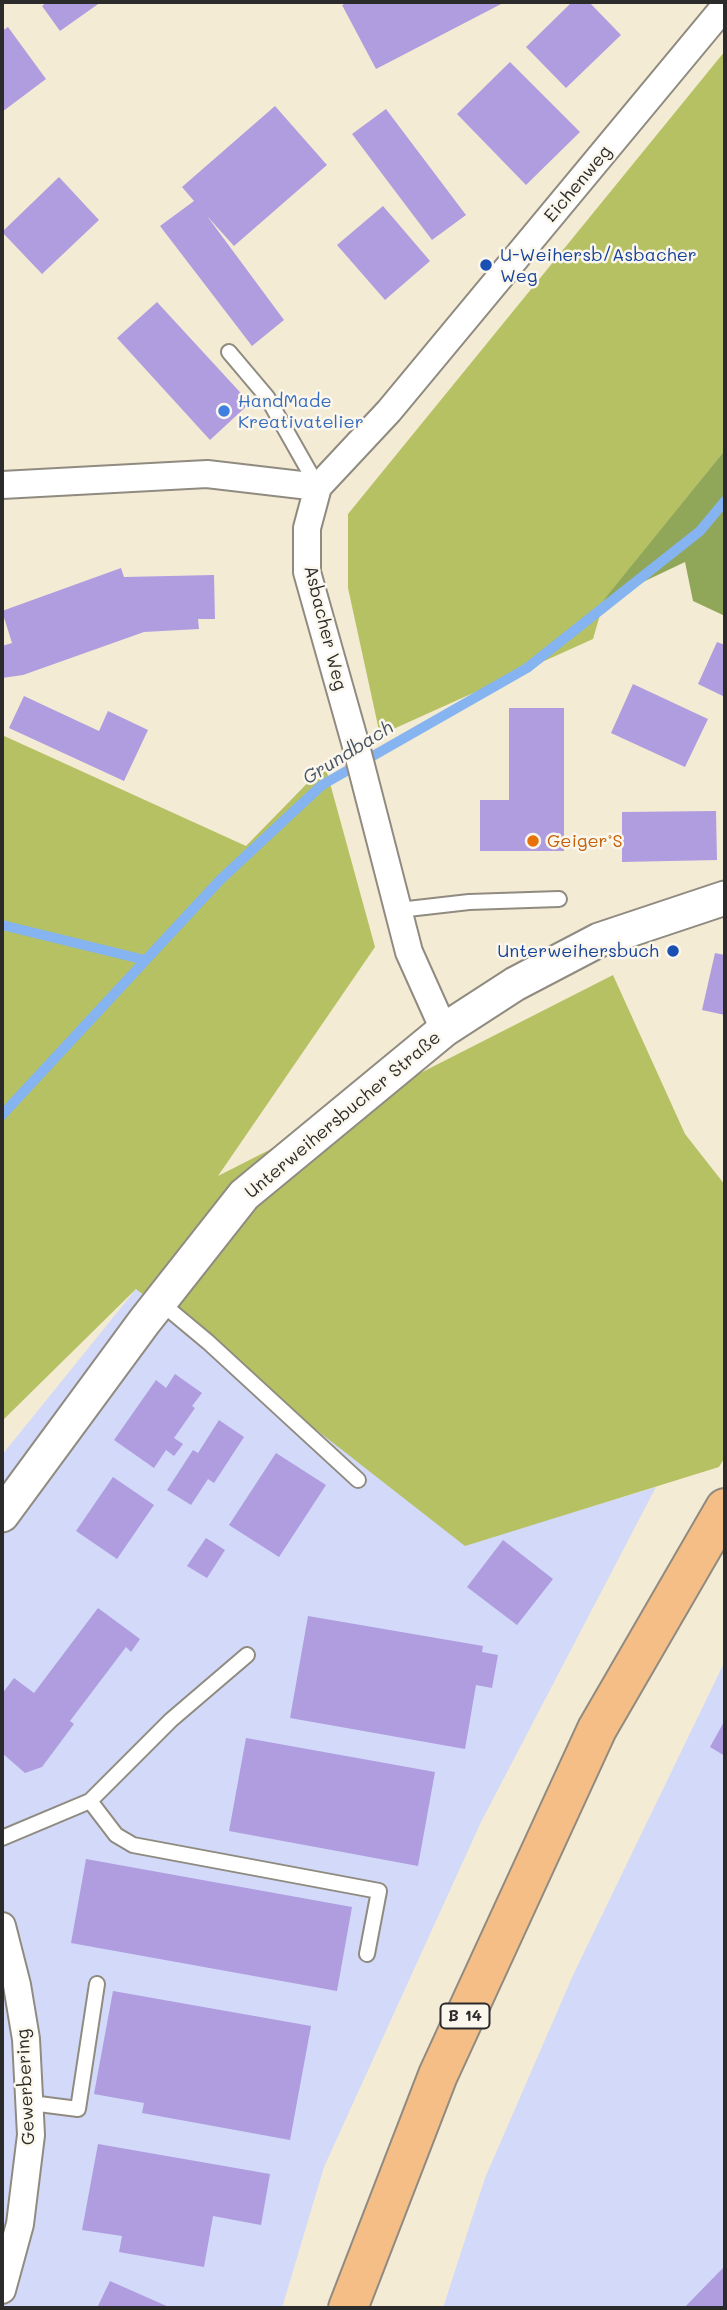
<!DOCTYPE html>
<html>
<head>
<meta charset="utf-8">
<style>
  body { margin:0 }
  #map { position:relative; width:727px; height:2310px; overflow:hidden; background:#f4ebd4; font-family:Mali,sans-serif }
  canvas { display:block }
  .frame { position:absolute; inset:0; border:4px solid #2b2b2b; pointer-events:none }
</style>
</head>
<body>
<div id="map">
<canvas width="727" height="2310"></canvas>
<div class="frame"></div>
</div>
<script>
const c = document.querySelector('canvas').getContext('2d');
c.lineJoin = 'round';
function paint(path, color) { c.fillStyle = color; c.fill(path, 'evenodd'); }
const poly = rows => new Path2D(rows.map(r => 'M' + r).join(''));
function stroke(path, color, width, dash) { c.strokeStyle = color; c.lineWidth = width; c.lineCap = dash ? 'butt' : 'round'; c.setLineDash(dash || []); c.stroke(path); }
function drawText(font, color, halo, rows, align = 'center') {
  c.font = font + ' Mali,sans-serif'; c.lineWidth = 5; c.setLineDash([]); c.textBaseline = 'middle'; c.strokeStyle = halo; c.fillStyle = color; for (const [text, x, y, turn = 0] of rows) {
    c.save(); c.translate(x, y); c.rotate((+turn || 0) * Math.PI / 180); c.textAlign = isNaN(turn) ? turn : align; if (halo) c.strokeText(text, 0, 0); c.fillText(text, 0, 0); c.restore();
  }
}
paint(poly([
  [136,1289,465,1545,656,1487,481,1822,324,2167,282,2308,2,2308,2,1455],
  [725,1661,725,2308,443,2308,485,2178,574,1973]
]), '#d2d9f9');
paint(poly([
  [725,51,725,450,604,601,593,639,380,735,348,588,348,514],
  [2,735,246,846,325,765,375,947,218,1176,613,975,685,1134,725,1185,725,1457,719,1467,465,1546,136,1289,2,1421]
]), '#b5c163');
paint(poly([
  [725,450,725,616,693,601,685,562,603,601]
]), '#90a759');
stroke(poly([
  [2,925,145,960],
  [2,1115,220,880,322,785,527,668,700,531,725,501]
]), '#85b4f0', 10);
paint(poly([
  [47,2,101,2,60,31,42,6],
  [349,2,505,2,376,69,342,5],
  [572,2,589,2,621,35,566,88,526,47],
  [8,27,46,79,2,112,2,31],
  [510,62,580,132,526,185,457,114],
  [275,106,327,165,234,246,207,216,284,320,252,346,160,226,194,201,182,187],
  [386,109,466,215,432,240,352,134],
  [59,177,99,220,42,274,2,232],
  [383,206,430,261,385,300,337,245],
  [157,302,250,403,210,440,117,338],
  [121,568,124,577,214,575,215,619,198,619,199,629,144,632,23,675,2,678,2,646,12,643,2,611],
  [717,642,725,645,725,697,698,684],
  [633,684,708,719,685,767,611,733],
  [24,696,99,731,108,711,148,730,124,781,9,728],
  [509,708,564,708,564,851,480,851,480,800,509,800],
  [716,811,717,860,622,862,622,812],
  [715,953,725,955,725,1015,702,1010],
  [175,1374,202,1393,192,1406,195,1408,174,1438,183,1444,174,1456,166,1450,154,1468,114,1440,156,1380,166,1388],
  [219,1420,244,1437,214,1483,208,1479,191,1505,167,1490,193,1450,198,1453],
  [276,1453,326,1485,279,1557,229,1525],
  [113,1477,154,1505,117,1559,76,1531],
  [206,1538,225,1550,207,1578,187,1566],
  [503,1540,553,1579,517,1625,467,1587],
  [98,1608,140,1639,131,1652,126,1647,70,1721,74,1724,42,1767,25,1773,2,1753,2,1694,14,1678,34,1693],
  [308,1616,483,1646,482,1652,498,1655,492,1688,476,1685,465,1749,290,1718],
  [725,1720,725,1756,710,1747],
  [246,1738,435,1772,418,1866,229,1831],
  [86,1859,352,1907,337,1991,71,1943],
  [113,1991,311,2026,290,2140,142,2113,144,2103,94,2094],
  [98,2144,270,2174,261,2225,213,2216,204,2267,119,2252,122,2236,82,2230],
  [725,2266,725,2308,684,2308,718,2273],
  [110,2281,171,2308,97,2308]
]), '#af9de0');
const service = poly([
  [229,352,267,397,318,487],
  [399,910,469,902,559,899],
  [160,1302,208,1342,358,1480],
  [90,1801,116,1835,133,1845,379,1891,367,1954],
  [2,1838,90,1801,171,1720,247,1655],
  [31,2103,78,2109,97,1984]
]);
const minor = poly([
  [2,485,207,474,318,487],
  [444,1030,409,952,356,746,307,572,307,528,318,487,389,411,725,6],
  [2,1926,17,1985,26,2039,31,2135,20,2224,2,2290]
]);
const tertiary = poly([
  [2,1515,144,1322,244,1195,444,1030,515,984,599,940,725,898]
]);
const primary = poly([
  [348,2308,438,2075,597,1729,725,1508]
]);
stroke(service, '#908b80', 18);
stroke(minor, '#908b80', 30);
stroke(tertiary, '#908b80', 37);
stroke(primary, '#908b80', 42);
stroke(service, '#fff', 14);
stroke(minor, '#fff', 26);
stroke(tertiary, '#fff', 33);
stroke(primary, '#f6be87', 38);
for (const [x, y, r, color] of [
  [486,265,7,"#1a4fb4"],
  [224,411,7,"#3f7fe0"],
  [533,841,7,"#e8710a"],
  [673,951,7,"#1a4fb4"]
]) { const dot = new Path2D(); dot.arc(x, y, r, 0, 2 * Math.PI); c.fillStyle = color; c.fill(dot); stroke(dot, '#fbf7ec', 2.5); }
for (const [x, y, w] of [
  [465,2016,49]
]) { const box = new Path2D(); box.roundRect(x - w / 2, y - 12.5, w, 25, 5); c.fillStyle = '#fbf7ec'; c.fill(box); stroke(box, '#2b2b2b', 2); }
drawText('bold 16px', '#2b2b2b', null, [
  ["B 14",465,2016]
]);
drawText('18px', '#2b2b2b', '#fbf7ec', [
  ["Eichenweg",578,184,-50],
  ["Asbacher Weg",325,628,76],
  ["Unterweihersbucher Straße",343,1115,-40],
  ["Gewerbering",26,2087,-93]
]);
drawText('18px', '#164399', '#fbf7ec', [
  ["U-Weihersb/Asbacher",500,255],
  ["Weg",500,276],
  ["Unterweihersbuch",659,951,"right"]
], 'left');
drawText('18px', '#366cbe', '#fbf7ec', [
  ["HandMade",238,401],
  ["Kreativatelier",238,422]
], 'left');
drawText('18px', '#c56008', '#fbf7ec', [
  ["Geiger’S",547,841]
], 'left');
drawText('italic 19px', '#465466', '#fbf7ec', [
  ["Grundbach",348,753,-32]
]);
</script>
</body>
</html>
